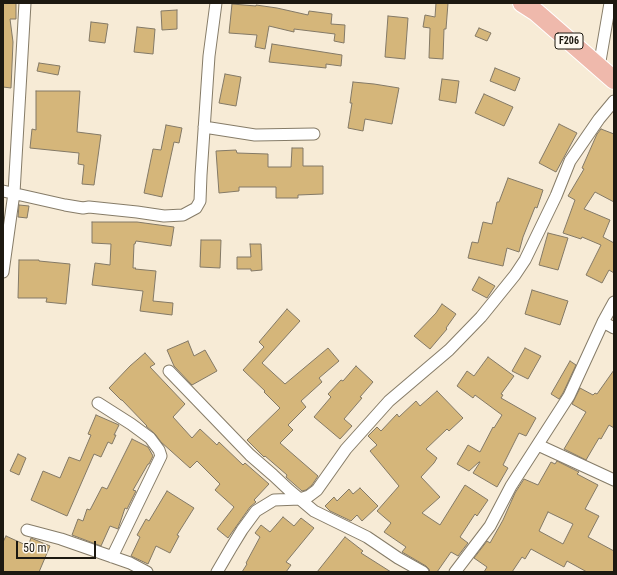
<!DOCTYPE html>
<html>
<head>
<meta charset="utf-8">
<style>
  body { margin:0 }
  #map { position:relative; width:617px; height:575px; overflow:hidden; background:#f7ebd6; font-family:"Roboto Condensed",sans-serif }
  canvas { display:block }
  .frame { position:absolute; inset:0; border:4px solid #1d1911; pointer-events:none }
  .scale { position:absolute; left:16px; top:541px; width:80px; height:18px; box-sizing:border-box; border:2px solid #1d1911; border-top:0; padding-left:5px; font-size:12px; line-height:14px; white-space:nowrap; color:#1d1911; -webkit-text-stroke:3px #fef9f1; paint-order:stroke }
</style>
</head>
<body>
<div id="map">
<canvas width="617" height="575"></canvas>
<div class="frame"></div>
<div class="scale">50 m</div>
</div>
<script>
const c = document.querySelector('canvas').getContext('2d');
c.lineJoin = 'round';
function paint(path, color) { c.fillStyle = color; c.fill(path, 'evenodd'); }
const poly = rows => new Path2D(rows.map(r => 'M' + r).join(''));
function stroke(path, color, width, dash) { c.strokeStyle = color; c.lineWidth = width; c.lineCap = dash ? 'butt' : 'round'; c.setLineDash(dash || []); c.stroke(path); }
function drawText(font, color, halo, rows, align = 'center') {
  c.font = font + ' "Roboto Condensed",sans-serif'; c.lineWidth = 3.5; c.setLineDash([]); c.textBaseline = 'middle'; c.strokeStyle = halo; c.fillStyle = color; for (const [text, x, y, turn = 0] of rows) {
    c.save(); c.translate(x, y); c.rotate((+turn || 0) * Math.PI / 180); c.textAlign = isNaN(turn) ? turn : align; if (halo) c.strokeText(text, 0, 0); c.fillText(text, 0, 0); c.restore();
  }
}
const building = poly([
  [3,3,16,3,16,19,10,19,13,42,11,88,3,87,3,3],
  [436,3,448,3,446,29,444,29,443,59,429,58,430,28,423,27,425,15,435,17,436,3],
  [232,4,256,6,256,5,277,8,308,15,309,11,332,14,331,24,345,25,344,43,334,41,335,34,294,29,294,32,269,26,265,49,255,47,257,35,229,33,232,4],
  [177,10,177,29,162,30,161,11,177,10],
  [388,16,408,18,405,59,385,57,388,16],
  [91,22,108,24,105,43,89,41,91,22],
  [137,27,155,29,153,54,134,52,137,27],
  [479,28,491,33,487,41,475,36,479,28],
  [272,44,342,55,341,66,326,64,326,68,269,62,272,44],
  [39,63,60,66,58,75,37,71,39,63],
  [495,68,520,78,515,91,490,81,495,68],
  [225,74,241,77,236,106,219,103,225,74],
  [442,79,459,81,456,103,439,100,442,79],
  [353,82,374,84,399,88,392,124,365,119,363,131,348,128,352,103,350,103,353,82],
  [36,91,80,91,77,132,101,135,94,185,82,184,84,165,78,164,79,153,30,148,32,129,36,130,36,91],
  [484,94,513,107,504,126,475,113,484,94],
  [559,124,577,133,556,172,539,163,559,124],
  [166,125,182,128,179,143,174,142,162,197,144,193,153,149,161,150,166,125],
  [601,129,614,134,614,202,595,192,584,209,610,220,603,237,614,243,614,273,609,270,602,283,586,275,601,245,582,237,581,239,563,233,575,200,568,196,584,169,582,168,597,134,601,129],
  [292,148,303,148,303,166,323,166,323,194,298,195,298,198,276,198,276,187,239,187,239,191,219,193,216,151,236,150,237,153,268,154,268,167,291,167,292,148],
  [508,178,543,190,537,208,535,207,523,237,519,252,507,248,503,266,468,258,472,242,478,243,483,222,492,224,497,202,499,202,508,178],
  [19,205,29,206,27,218,18,217,19,205],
  [92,222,137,222,174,227,171,246,136,241,135,244,134,244,133,268,136,268,135,269,156,271,153,301,173,303,172,315,140,311,143,291,92,285,95,263,110,265,111,244,92,243,92,222],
  [548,233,568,238,558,270,539,265,548,233],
  [201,240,221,240,220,268,200,267,201,240],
  [250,244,261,244,262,270,251,271,251,269,237,269,237,257,251,257,250,244],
  [19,260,39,260,39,261,70,264,66,304,46,302,47,298,18,298,19,260],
  [479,277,495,286,487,298,472,290,479,277],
  [532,290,568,301,560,325,525,314,532,290],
  [442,304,456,314,446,328,447,329,430,349,414,336,436,313,442,304],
  [287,309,300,321,262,363,285,384,328,348,339,361,319,378,322,382,301,401,306,407,288,425,293,430,280,443,318,476,312,485,306,490,302,491,286,477,287,475,265,456,264,457,247,440,280,408,264,392,265,391,243,370,264,347,259,342,287,309],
  [188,341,194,356,205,350,217,371,192,385,174,366,167,350,188,341],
  [525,348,541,356,528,379,512,371,525,348],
  [145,353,155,364,150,367,185,404,173,417,192,438,200,429,217,445,219,442,243,465,245,463,269,484,254,500,256,502,250,507,228,538,217,529,234,507,215,490,220,484,197,461,190,468,161,442,155,434,146,426,147,426,122,400,121,400,109,388,130,366,145,353],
  [488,357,514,376,501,394,503,395,501,398,536,418,526,436,519,433,503,465,508,468,497,487,473,473,480,462,479,462,469,471,457,464,468,445,480,452,493,427,494,428,502,415,475,395,473,398,457,386,467,371,474,376,488,357],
  [570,361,576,365,563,393,559,399,551,394,570,361],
  [356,366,373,382,360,397,362,398,344,419,352,426,340,439,314,417,331,397,328,394,341,380,343,381,356,366],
  [614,370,614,428,609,425,601,439,599,438,586,460,564,449,586,412,572,404,580,388,593,395,595,393,597,394,614,370],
  [437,391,463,418,449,431,447,429,426,449,437,458,434,463,421,477,440,497,422,513,440,525,465,485,488,500,477,516,475,514,460,537,468,543,458,556,451,552,437,572,430,572,429,569,426,566,402,552,406,547,384,532,391,523,377,511,399,486,370,451,377,445,368,436,377,427,381,431,397,414,399,417,416,401,420,406,437,391],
  [96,415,119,425,114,435,116,435,112,444,108,442,101,457,94,454,67,516,31,500,43,471,60,478,69,457,80,461,91,435,88,434,96,415],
  [132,439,148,447,153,456,149,464,148,464,133,490,136,491,127,509,125,508,118,529,110,526,101,546,72,535,78,519,83,521,87,509,90,510,102,487,107,489,132,439],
  [18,454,26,458,19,475,10,471,18,454],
  [557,461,579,472,577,474,598,485,585,509,599,516,588,537,614,551,614,572,587,572,567,561,564,567,531,549,525,559,522,557,512,572,484,572,487,567,474,558,487,541,490,543,503,520,515,493,524,479,538,485,551,462,555,464,557,461],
  [548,512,573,524,563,544,539,531,548,512],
  [360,488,378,506,362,521,357,515,351,521,330,511,325,506,334,497,337,501,349,489,353,494,360,488],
  [167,491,194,508,177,535,179,536,170,553,156,546,148,564,131,556,140,537,137,535,146,519,149,521,167,491],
  [283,517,294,526,301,518,314,528,286,562,291,565,286,572,242,572,247,564,246,563,260,537,255,533,261,525,270,532,283,517],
  [6,536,28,546,31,538,50,546,39,572,3,572,3,542,6,536],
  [345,537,363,551,361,553,391,572,317,572,345,537]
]);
paint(building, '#d5b67a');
stroke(building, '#837966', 1);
const minor = poly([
  [599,67,610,3],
  [204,127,255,135,314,134],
  [3,191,65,205,83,208,89,207,137,212,164,216,183,215,196,208,200,201,201,175,209,56,216,3],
  [3,272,14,193,25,3],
  [603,322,614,328],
  [169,371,250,455,273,475,289,490,314,511,367,537,398,558,423,572],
  [98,403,131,424,150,438,159,450,161,456,112,557],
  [538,445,614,480],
  [27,530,61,539,130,563,147,572],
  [217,572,231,548,242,530,256,511,274,500,300,499,309,496,317,490,346,449,389,401,449,350,481,317,515,275,525,260,556,196,570,161,599,119,614,101],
  [455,572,490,526,511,486,569,396,603,322,614,302]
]);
const primary = poly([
  [522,3,536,12,614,80]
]);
stroke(minor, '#867c68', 13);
stroke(primary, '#fff', 20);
stroke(minor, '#fff', 11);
stroke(primary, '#efb9ac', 18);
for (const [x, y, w] of [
  [569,41,28]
]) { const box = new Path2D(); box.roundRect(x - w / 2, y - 8, w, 16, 3); c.fillStyle = '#fef9f1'; c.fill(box); stroke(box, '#1d1911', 1); }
drawText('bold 10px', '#1d1911', null, [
  ["F206",569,41]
]);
</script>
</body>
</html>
